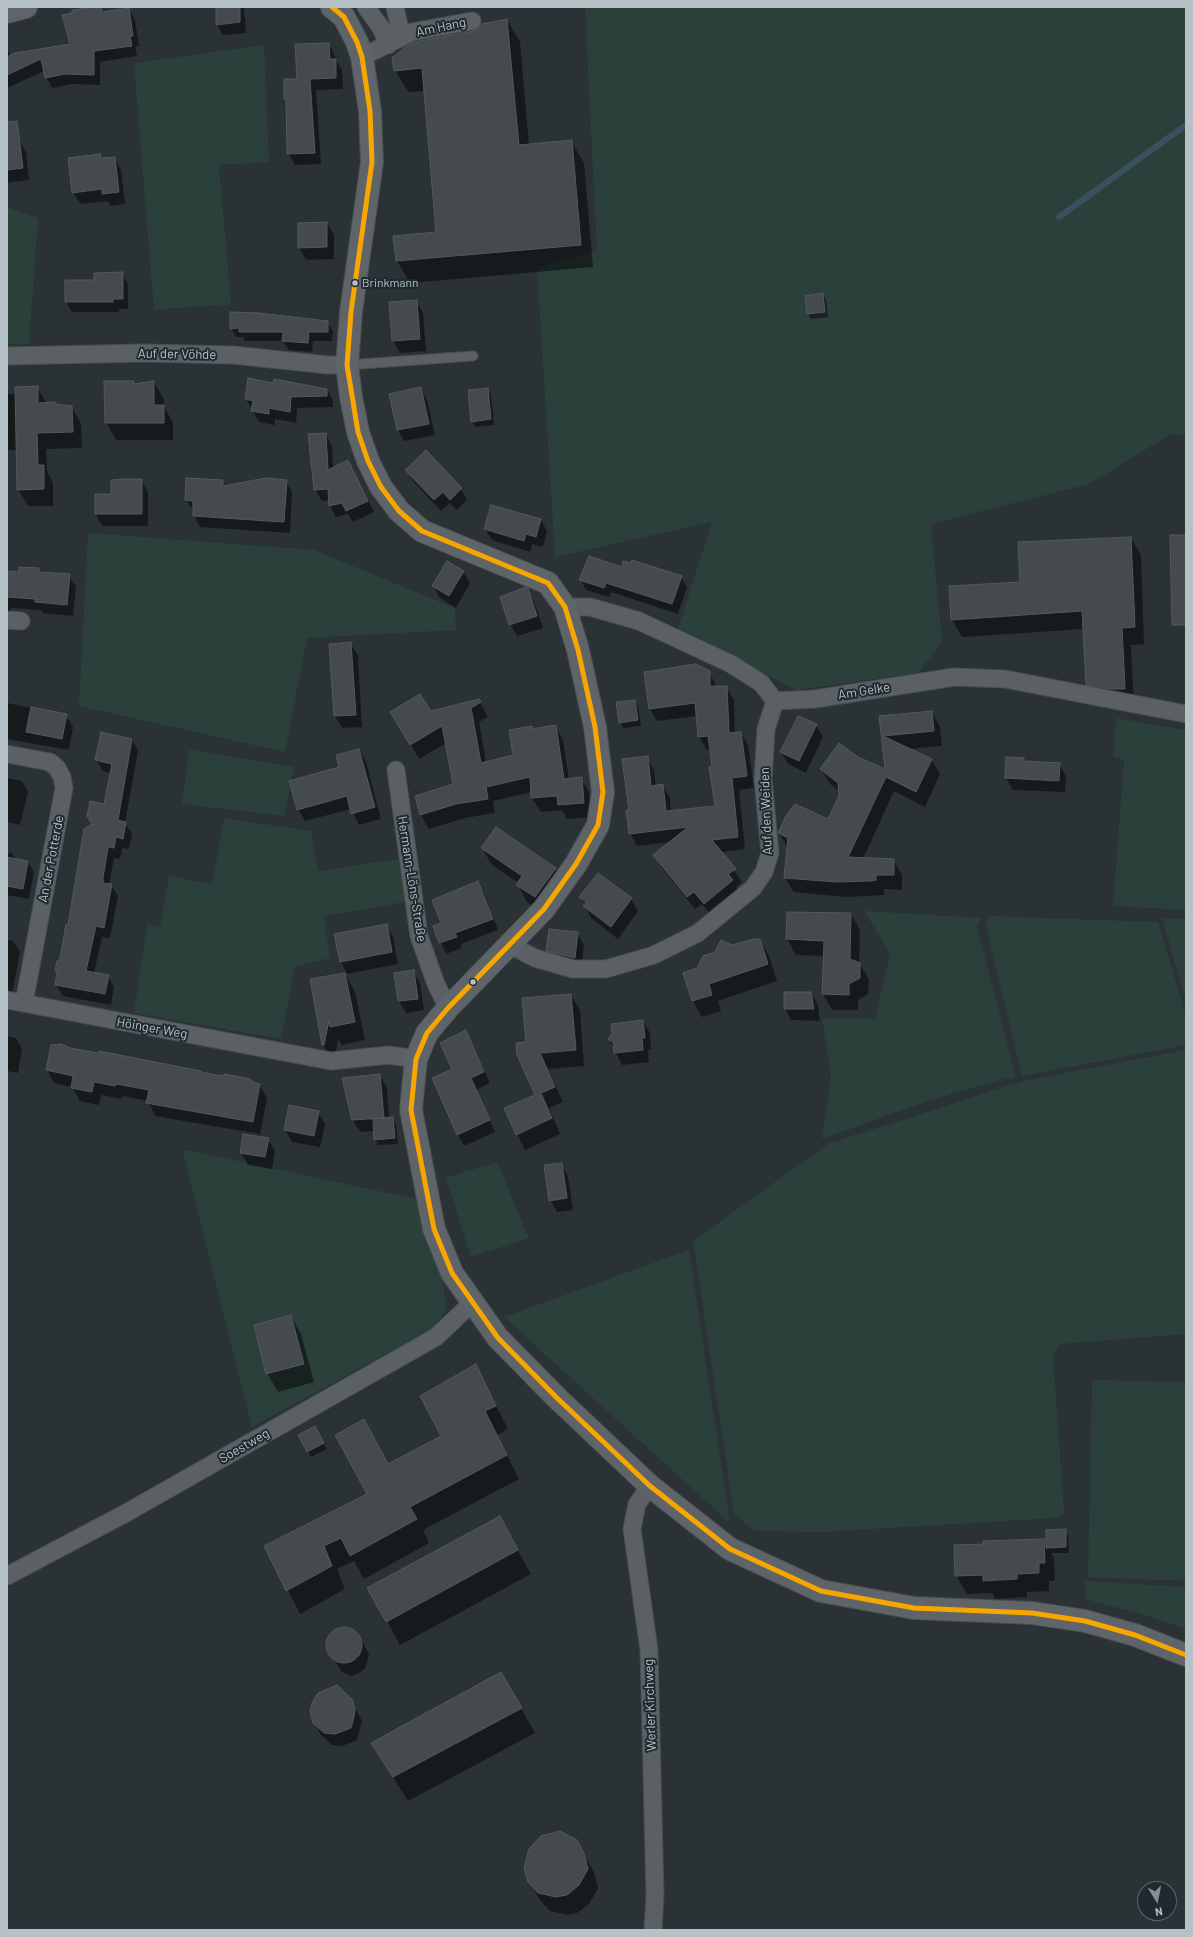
<!DOCTYPE html>
<html>
<head>
<meta charset="utf-8">
<style>
  body { margin:0 }
  #map { position:relative; width:1193px; height:1937px; overflow:hidden; background:#2a3236; font-family:Barlow,sans-serif }
  canvas { display:block }
  .frame { position:absolute; inset:0; border:8px solid #b5c0c7; pointer-events:none }
  .north { position:absolute; left:1137px; top:1881px; width:40px; height:40px; box-sizing:border-box; background:#1e2a30; border:1px solid #5a666c; border-radius:50%; rotate:170deg; font-size:11px; font-weight:700; line-height:16px; text-align:center; color:#b5c0c7 }
  .north::after { content:''; display:block; margin:auto; width:14px; height:18px; background:#848e94; clip-path:polygon(50% 0,100% 100%,50% 72%,0 100%) }
</style>
</head>
<body>
<div id="map">
<canvas width="1193" height="1937"></canvas>
<div class="frame"></div>
<div class="north">N</div>
</div>
<script>
const c = document.querySelector('canvas').getContext('2d');
c.lineJoin = 'round';
function paint(path, color) { c.fillStyle = color; c.fill(path, 'evenodd'); }
const poly = rows => new Path2D(rows.map(r => 'M' + r).join(''));
function stroke(path, color, width, dash) { c.strokeStyle = color; c.lineWidth = width; c.lineCap = dash ? 'butt' : 'round'; c.setLineDash(dash || []); c.stroke(path); }
function drawText(font, color, halo, rows, align = 'center') {
  c.font = font + ' Barlow,sans-serif'; c.lineWidth = 4; c.setLineDash([]); c.textBaseline = 'middle'; c.strokeStyle = halo; c.fillStyle = color; for (const [text, x, y, turn = 0] of rows) {
    c.save(); c.translate(x, y); c.rotate((+turn || 0) * Math.PI / 180); c.textAlign = isNaN(turn) ? turn : align; if (halo) c.strokeText(text, 0, 0); c.fillText(text, 0, 0); c.restore();
  }
}
paint(poly([
  [585,7,1186,7,1186,436,1171,434,1089,484,931,524,942,642,918,673,796,690,678,629,712,522,555,557,537,267,597,251],
  [264,45,269,162,219,165,231,304,154,310,134,63],
  [7,207,38,218,29,344,7,344],
  [88,533,314,550,455,608,456,630,307,638,285,752,79,706],
  [1116,718,1186,730,1186,910,1113,906,1124,760,1113,756],
  [189,750,294,767,284,816,182,804],
  [224,818,311,831,318,871,399,859,405,902,324,916,330,958,295,966,281,1039,134,1013,147,924,160,927,169,875,212,885],
  [864,911,981,918,977,926,1016,1078,1007,1078,928,1101,822,1139,831,1075,822,1019,875,1019,890,953],
  [989,916,1158,922,1186,1016,1186,1045,1022,1076,986,926],
  [1162,918,1186,919,1186,1001],
  [1186,1050,1186,1334,1060,1344,1053,1353,1064,1513,1055,1518,822,1532,755,1531,734,1514,693,1241,828,1144,1023,1081],
  [182,1149,416,1199,443,1282,446,1310,432,1329,252,1427],
  [497,1162,529,1238,471,1257,446,1178],
  [689,1250,730,1523,504,1317],
  [1092,1380,1186,1382,1186,1581,1088,1577],
  [1086,1581,1186,1587,1186,1629,1138,1613,1085,1599]
]), '#2b3f3b');
paint(poly([
  [102,7,105,13,129,9,135,20,139,46,135,47,137,56,100,62,100,85,72,84,52,88,46,77,44,71,7,88,7,49,11,57,71,45],
  [217,7,244,7,246,33,223,35,217,25],
  [507,20,520,42,529,145,571,141,584,163,593,267,410,283,397,261,437,233,425,91,408,92,395,70,474,32],
  [329,44,342,71,343,89,316,90,321,164,295,165,288,153,287,103,285,99,285,80,298,80],
  [7,138,19,140,26,152,29,180,7,183],
  [100,155,102,159,115,158,121,170,125,204,110,206,108,201,80,204,73,192],
  [327,223,334,235,334,259,306,260,299,248],
  [122,273,128,284,128,309,118,309,119,312,72,312,66,302,66,281,95,281],
  [823,294,826,300,828,317,811,319,808,314],
  [416,301,423,313,426,351,400,353,393,341],
  [327,322,333,331,332,341,313,341,312,352,289,350,283,341,245,341,243,337,236,337,231,328],
  [133,382,135,385,154,382,164,399,164,406,173,423,173,440,116,440,106,422],
  [274,384,327,389,333,401,333,407,297,408,296,423,275,419,275,425,259,422,246,399],
  [37,387,47,404,56,403,72,407,81,424,82,448,46,449,47,471,53,483,53,506,28,506,18,489,17,450,7,450,7,394,16,394],
  [421,389,427,400,435,435,404,441,398,430,390,395],
  [488,389,491,395,494,425,475,427,472,421],
  [326,434,332,446,333,468,354,473,374,512,353,522,348,514,336,517,330,506,329,500,322,501,315,489],
  [406,470,461,489,467,500,457,510,450,503,441,511,413,481],
  [187,479,223,481,226,486,286,480,292,492,290,533,200,527,194,516,194,511,186,500],
  [141,480,148,492,148,526,102,526,96,514,112,495],
  [492,506,541,520,547,531,543,547,532,544,530,552,492,540,485,529],
  [1131,538,1141,555,1144,644,1131,645,1134,705,1097,701,1087,684,1084,629,962,637,952,620],
  [623,568,681,577,687,587,678,614,611,592,609,597,586,590,581,580],
  [39,569,41,573,69,575,76,587,73,616,43,613,41,610,11,608,11,611,7,611,7,572,20,573],
  [463,571,470,583,456,608,440,598,433,586],
  [527,589,534,601,543,628,517,636,510,624],
  [351,644,358,656,362,727,342,728,335,716,330,645],
  [709,672,717,687,726,687,734,700,735,734,741,733,748,745,754,788,739,790,745,849,721,852,742,882,736,887,740,893,712,916,702,904,695,909,662,868,654,856,671,842,637,846,630,833,630,811,647,757,654,770,656,786,662,785,670,798,671,812,716,807,711,749,707,750,699,737,697,716,657,721,650,709],
  [479,700,488,717,479,722,486,762,514,756,531,727,533,730,555,726,563,740,569,779,581,778,589,792,592,817,567,819,562,810,541,812,532,798,532,792,493,801,495,813,465,818,429,829,421,815,454,785,446,743,419,759,400,726,430,712],
  [634,701,638,706,641,726,623,728,620,722],
  [7,703,66,715,73,727,69,750,7,739],
  [932,712,940,727,942,746,909,749,931,759,940,774,925,807,894,791,863,859,893,860,902,875,902,890,884,889,884,895,846,897,794,892,785,878,788,848,779,833,828,820,840,796,840,791,830,784,821,769,857,758,886,770,880,717],
  [816,725,823,737,806,773,788,764,781,752],
  [132,740,138,751,125,823,132,834,129,849,122,848,120,859,114,858,109,885,111,885,118,896,110,938,102,937,94,973,108,976,114,987,111,1005,63,996,56,985,93,825,105,805,111,773,103,771,96,760],
  [359,750,366,762,381,819,359,825,351,809,305,821,298,809],
  [1024,759,1025,762,1059,764,1066,776,1065,792,1013,790,1006,778],
  [7,778,22,781,28,792,20,825,7,822],
  [482,848,555,869,565,886,545,914,527,902,518,885,519,883,492,865],
  [11,852,16,859,28,862,34,872,29,899,7,895,7,855],
  [598,874,631,899,638,911,618,939,591,918,581,897],
  [478,883,484,893,498,930,461,944,462,948,446,954,434,926,442,923],
  [788,913,851,914,860,930,859,963,869,979,868,994,858,1000,858,1010,832,1010,823,994,824,956,796,955,787,939],
  [386,925,393,937,398,964,347,974,341,962],
  [577,933,584,945,581,970,554,963,547,951],
  [7,940,13,941,20,952,12,994,7,988],
  [760,940,769,956,777,981,718,1001,721,1011,702,1017,693,1001,684,974,698,969],
  [413,971,420,983,424,1010,406,1013,399,1001,395,974],
  [345,974,355,992,365,1040,342,1045,338,1039,334,1063,323,1045,311,980],
  [811,993,818,1005,820,1021,791,1020,785,1008],
  [571,995,580,1010,584,1066,548,1069,563,1102,549,1108,560,1134,525,1150,517,1134,536,1095,527,1043],
  [643,1021,650,1033,651,1049,648,1050,649,1062,622,1065,609,1039],
  [466,1032,490,1083,476,1090,495,1132,464,1146,458,1135,453,1069],
  [7,1036,16,1038,22,1049,18,1073,7,1071],
  [69,1049,201,1072,202,1074,259,1084,267,1098,260,1134,155,1116,148,1101,123,1096,122,1099,101,1095,99,1105,80,1101,72,1087,54,1083,47,1070],
  [380,1076,387,1088,389,1118,393,1118,396,1124,398,1144,378,1145,375,1139,374,1131,360,1132,353,1120,343,1079],
  [318,1112,325,1124,320,1147,292,1142,285,1130],
  [268,1139,275,1151,272,1169,248,1165,241,1153],
  [561,1164,568,1176,573,1210,557,1212,550,1200],
  [291,1316,301,1334,314,1382,278,1392,267,1373],
  [476,1366,508,1429,497,1435,519,1479,423,1530,429,1543,364,1579,354,1561,337,1569,345,1589,300,1614,266,1546,369,1495,364,1421,388,1465,442,1436],
  [315,1427,327,1449,311,1457,300,1436],
  [1065,1530,1068,1536,1069,1553,1051,1553,1054,1558,1055,1581,1049,1581,1049,1591,1027,1592,1027,1597,995,1599,992,1593,967,1594,956,1575,1043,1540,1047,1547],
  [513,1542,531,1574,400,1645,387,1621],
  [341,1628,354,1630,359,1635,369,1654,366,1667,361,1672,352,1676,342,1672,330,1654,327,1641,335,1630],
  [501,1673,535,1733,408,1801,372,1743],
  [351,1700,362,1721,357,1740,342,1746,332,1745,321,1735,314,1723],
  [576,1841,594,1872,598,1888,589,1904,577,1913,567,1915,550,1911,540,1900,529,1882]
]), '#0007');
stroke(poly([
  [1059,217,1186,125]
]), '#39515d', 6);
const building = poly([
  [95,7,102,7,102,12,129,8,133,36,130,36,132,46,94,51,94,75,65,74,45,78,41,59,7,75,7,57,15,53,70,44,62,15,72,13,72,10,95,7],
  [216,7,240,7,240,22,216,25,216,7],
  [507,19,519,145,572,140,581,245,396,261,393,236,436,232,422,68,394,71,392,58,405,47,415,42,474,31,479,28,482,24,507,19],
  [329,43,330,59,336,59,336,78,310,79,315,153,287,154,286,99,284,99,284,79,297,79,295,44,329,43],
  [17,121,23,168,7,170,7,122,17,121],
  [100,154,101,158,115,157,119,192,102,194,102,189,72,193,68,158,100,154],
  [327,222,327,247,298,248,298,223,327,222],
  [123,272,123,299,113,299,113,302,65,302,65,280,94,280,94,273,123,272],
  [823,293,825,312,807,314,805,296,823,293],
  [417,300,420,339,392,341,389,302,417,300],
  [230,312,259,313,328,321,328,332,309,332,308,343,282,341,283,332,239,332,239,328,230,329,230,312],
  [248,378,273,383,274,379,327,389,327,396,291,397,290,412,269,408,269,414,251,411,253,401,245,399,248,378],
  [104,381,134,381,134,384,154,381,154,405,164,405,164,423,105,423,104,381],
  [38,386,38,403,56,402,56,404,72,406,73,432,37,433,38,465,44,465,44,489,17,490,15,387,38,386],
  [421,387,429,424,397,430,389,394,421,387],
  [488,388,491,419,471,422,468,390,488,388],
  [326,433,328,470,348,460,368,501,346,511,342,503,329,506,328,489,314,490,308,434,326,433],
  [426,450,462,488,450,500,443,492,434,500,405,470,426,450],
  [186,478,223,480,223,486,266,478,287,480,284,522,193,516,193,501,185,500,186,478],
  [126,479,142,479,142,514,95,514,95,494,111,494,111,480,126,479],
  [491,505,541,519,536,537,526,534,524,541,484,529,491,505],
  [1170,535,1186,535,1186,625,1172,625,1170,535],
  [1131,537,1135,627,1122,628,1125,689,1111,689,1086,685,1082,611,951,620,949,586,1020,582,1018,542,1131,537],
  [589,556,622,567,623,561,631,563,632,560,682,576,672,604,606,583,604,588,579,580,589,556],
  [447,561,464,571,449,596,432,586,447,561],
  [19,567,39,568,39,572,70,574,67,605,35,602,35,599,7,597,7,571,19,572,19,567],
  [526,587,528,588,537,616,509,625,500,597,526,587],
  [351,642,356,715,334,716,329,644,351,642],
  [696,664,710,671,710,686,727,686,729,733,741,732,747,776,732,778,738,837,712,840,736,869,728,874,733,880,704,904,694,892,687,897,653,855,688,827,629,834,626,810,629,810,622,759,648,756,651,786,663,784,666,811,715,806,709,767,712,766,708,736,698,737,695,703,649,709,644,672,696,664],
  [420,694,431,711,479,699,481,702,471,708,481,763,513,755,509,730,532,726,532,729,556,725,564,779,582,777,584,803,558,805,557,796,531,798,530,777,486,787,488,799,456,804,420,815,415,796,453,784,442,726,410,745,390,712,420,694],
  [635,700,638,720,619,723,616,702,635,700],
  [31,707,67,714,62,739,26,732,31,707],
  [932,711,934,731,883,736,932,759,916,792,886,777,848,857,894,859,894,875,876,875,876,880,871,881,837,882,784,878,788,838,778,833,786,816,795,804,828,819,839,796,838,783,820,769,839,743,858,757,885,769,879,716,932,711],
  [798,716,817,724,799,761,780,752,798,716],
  [101,732,132,739,118,820,126,822,123,839,116,837,114,848,108,847,103,878,103,883,112,884,104,928,96,926,86,971,109,975,105,994,55,985,57,973,55,970,57,961,60,959,66,924,68,925,84,829,92,824,87,816,90,801,104,804,112,764,95,760,101,732],
  [359,749,375,807,351,814,347,796,297,810,289,781,339,767,336,755,359,749],
  [1006,757,1024,758,1024,761,1060,763,1059,781,1005,778,1006,757],
  [496,827,556,868,535,897,516,885,522,876,481,848,496,827],
  [7,857,28,861,23,889,7,886,7,857],
  [598,873,632,898,611,927,583,906,586,902,579,897,598,873],
  [478,881,493,919,455,933,457,937,439,943,433,926,441,923,432,900,478,881],
  [787,912,851,913,850,959,860,963,860,978,849,984,849,995,822,994,824,941,786,939,787,912],
  [387,924,392,952,340,962,334,934,387,924],
  [549,929,578,932,575,958,546,951,549,929],
  [754,939,760,939,768,964,709,984,712,995,692,1001,683,973,697,968,703,956,715,952,721,940,732,945,754,939],
  [414,970,418,999,398,1001,394,973,414,970],
  [345,973,355,1022,330,1027,329,1020,324,1045,322,1045,310,979,345,973],
  [784,992,811,992,814,1009,784,1009,784,992],
  [571,994,576,1050,540,1053,555,1087,541,1093,552,1118,516,1135,504,1108,535,1095,517,1055,516,1043,526,1042,522,998,571,994],
  [643,1020,645,1038,642,1038,643,1050,614,1053,613,1042,608,1039,612,1034,611,1024,643,1020],
  [466,1030,484,1072,471,1078,490,1120,457,1135,432,1078,452,1069,440,1043,466,1030],
  [61,1044,70,1048,98,1053,99,1051,201,1071,201,1072,222,1076,225,1074,250,1079,253,1082,260,1084,253,1122,146,1103,149,1090,116,1084,115,1086,94,1082,92,1092,71,1088,73,1076,46,1070,51,1045,61,1044],
  [380,1074,384,1118,352,1120,342,1078,380,1074],
  [289,1105,319,1111,314,1136,284,1130,289,1105],
  [393,1117,395,1138,374,1140,373,1119,393,1117],
  [243,1134,269,1138,265,1157,240,1153,243,1134],
  [562,1163,567,1198,549,1201,544,1165,562,1163],
  [291,1315,304,1364,266,1374,254,1325,291,1315],
  [476,1364,496,1406,485,1411,507,1455,410,1507,417,1519,350,1556,341,1538,324,1546,332,1566,286,1591,264,1546,367,1494,335,1435,364,1419,388,1464,441,1436,420,1396,476,1364],
  [315,1426,324,1443,307,1452,298,1435,315,1426],
  [500,1516,518,1550,386,1622,367,1588,500,1516],
  [1066,1529,1066,1547,1046,1548,1046,1530,1066,1529],
  [1044,1539,1045,1563,1039,1563,1039,1573,1017,1574,1017,1579,983,1581,983,1575,955,1576,954,1545,983,1544,983,1541,1044,1539],
  '326 1645a18 18 0 1 1 36 0a18 18 0 1 1-36 0Z',
  [501,1672,522,1708,393,1777,371,1743,501,1672],
  [337,1685,352,1699,355,1709,354,1717,351,1728,335,1734,324,1733,313,1723,310,1711,312,1703,318,1693,337,1685],
  [560,1831,577,1840,584,1853,588,1869,579,1885,567,1895,556,1897,538,1893,528,1882,524,1868,529,1849,541,1836,560,1831]
]);
paint(building, '#444a4e');
stroke(building, '#525a5d', 1);
const lane = poly([
  [347,365,473,356]
]);
const street = poly([
  [366,7,381,28,388,45],
  [388,45,399,25,395,7],
  [362,57,412,32,472,21],
  [7,356,144,353,233,355,328,365,347,365],
  [565,607,590,607,639,621,731,664,761,683,775,701],
  [7,620,21,621],
  [775,701,815,699,954,677,1005,679,1186,714],
  [7,754,50,762,57,768,62,777,64,788,24,1003],
  [396,770,419,936,436,984,448,1008],
  [510,945,535,958,573,969,606,969,654,955,698,933,753,888,764,872,770,853,763,779,766,729,775,701],
  [7,1000,331,1061,389,1055,416,1059],
  [650,1486,637,1504,632,1529,649,1650,655,1895,653,1930],
  [7,1576,126,1513,436,1337,472,1303]
]);
const secondary = poly([
  [332,7,344,17,357,42,362,57,370,111,372,162,351,312,347,365,351,397,358,432,368,461,381,487,399,511,422,531,548,583,565,607,578,650,595,727,603,792,598,825,576,864,544,909,448,1008,427,1033,416,1059,411,1110,434,1229,452,1273,498,1338,556,1397,650,1486,730,1549,821,1591,914,1608,1032,1613,1085,1621,1135,1635,1186,1655],
  [7,12,26,7]
]);
stroke(lane, '#484e51', 11);
stroke(street, '#484e51', 19);
stroke(secondary, '#484e51', 24);
stroke(lane, '#5a6064', 9);
stroke(street, '#5a6064', 17);
stroke(secondary, '#5f6468', 22);
stroke(poly([
  [332,7,344,17,357,42,362,57,370,111,372,162,351,312,347,365,358,432,368,461,381,487,399,511,422,531,548,583,565,607,578,650,595,727,603,792,598,825,576,864,544,909,448,1008,427,1033,416,1059,411,1110,434,1229,452,1273,498,1338,556,1397,650,1486,730,1549,821,1591,914,1608,1032,1613,1085,1621,1135,1635,1186,1655]
]), '#f7a600', 5);
for (const [x, y, r, color] of [
  [355,283,3.5,"#b5c0c7"],
  [473,982,3.5,"#b5c0c7"]
]) { const dot = new Path2D(); dot.arc(x, y, r, 0, 2 * Math.PI); c.fillStyle = color; c.fill(dot); stroke(dot, '#1e2a30', 1.5); }
drawText('12px', '#b5c0c7', '#1e2a30', [
  ["Brinkmann",362,283]
], 'left');
drawText('13px', '#b5c0c7', '#1e2a30', [
  ["Am Hang",441,27,-12],
  ["Auf der Vöhde",177,354,1],
  ["Am Gelke",864,691,-9],
  ["Auf den Weiden",766,811,-92],
  ["An der Potterde",51,859,-79],
  ["Hermann-Löns-Straße",412,879,81],
  ["Höinger Weg",152,1028,10],
  ["Soestweg",244,1446,-30],
  ["Werler Kirchweg",650,1705,-92]
]);
</script>
</body>
</html>
